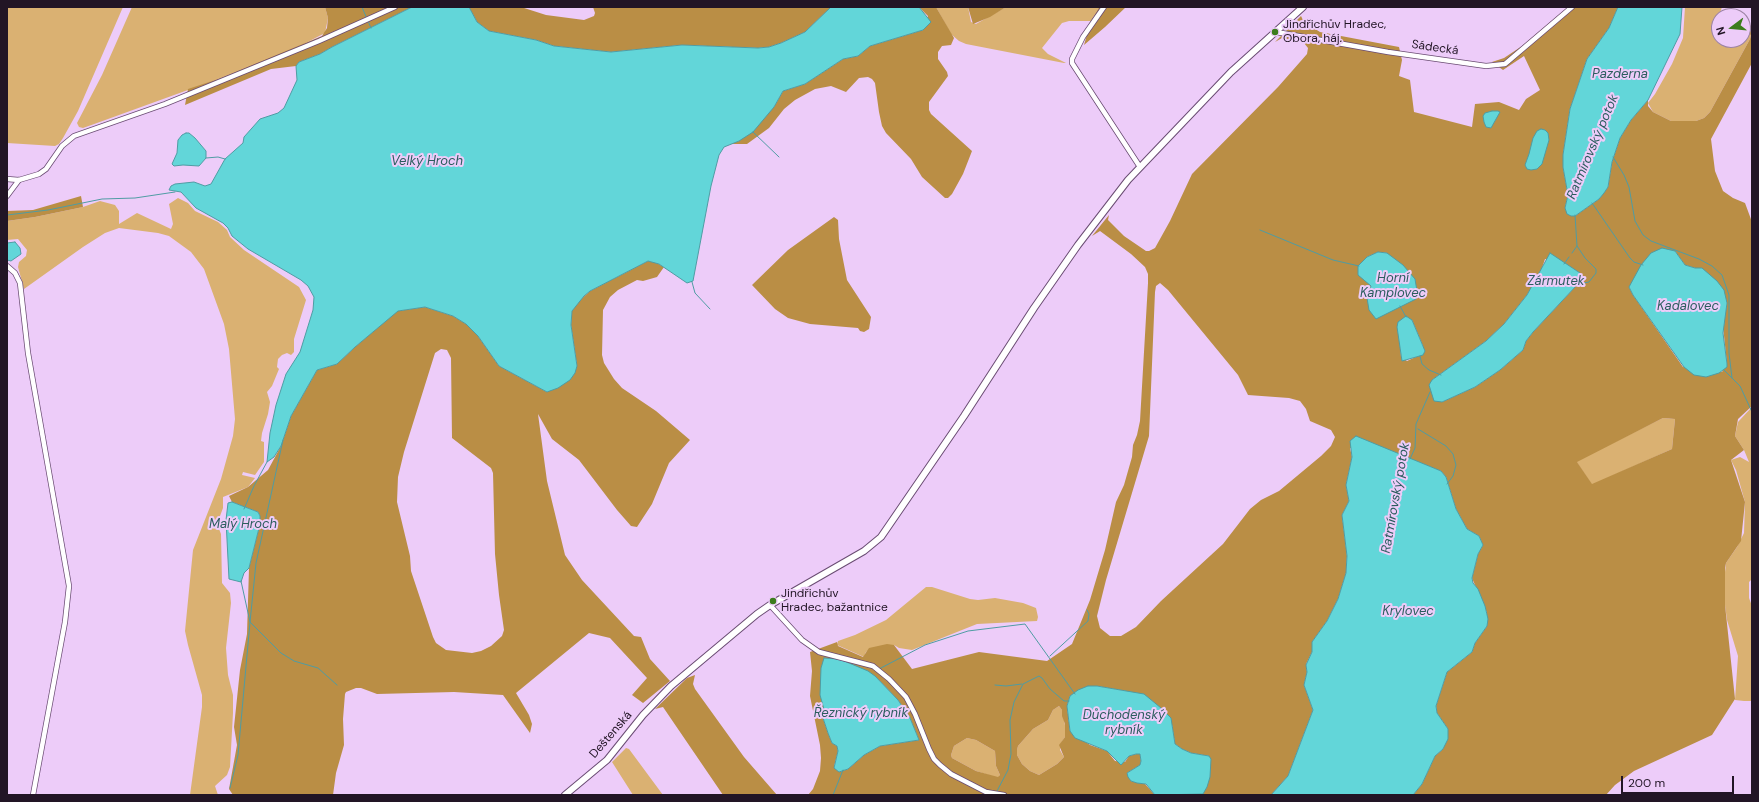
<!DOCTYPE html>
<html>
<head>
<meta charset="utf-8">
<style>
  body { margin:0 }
  #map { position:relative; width:1759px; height:802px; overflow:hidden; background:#edccf9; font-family:"DM Sans",sans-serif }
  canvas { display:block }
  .frame { position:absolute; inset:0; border:8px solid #221525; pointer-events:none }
  .north { position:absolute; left:1711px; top:8px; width:40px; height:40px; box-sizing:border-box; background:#edccf9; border:1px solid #9c83a4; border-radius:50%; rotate:254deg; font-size:11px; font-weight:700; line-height:16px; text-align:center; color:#221525 }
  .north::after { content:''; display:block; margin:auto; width:14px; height:18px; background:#3c7d1d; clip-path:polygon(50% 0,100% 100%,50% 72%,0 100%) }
  .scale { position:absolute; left:1621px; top:776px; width:113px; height:18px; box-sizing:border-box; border:2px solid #221525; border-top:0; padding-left:5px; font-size:12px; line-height:14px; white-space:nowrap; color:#221525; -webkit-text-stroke:3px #edccf9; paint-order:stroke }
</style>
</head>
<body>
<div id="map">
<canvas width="1759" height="802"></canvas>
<div class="frame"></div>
<div class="north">N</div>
<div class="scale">200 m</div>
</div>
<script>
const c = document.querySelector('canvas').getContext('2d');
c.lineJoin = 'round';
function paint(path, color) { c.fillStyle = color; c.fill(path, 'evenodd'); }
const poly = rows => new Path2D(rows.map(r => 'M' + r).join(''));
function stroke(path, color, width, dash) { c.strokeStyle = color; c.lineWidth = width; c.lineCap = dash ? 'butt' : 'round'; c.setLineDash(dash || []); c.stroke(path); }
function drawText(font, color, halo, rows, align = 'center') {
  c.font = font + ' "DM Sans",sans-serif'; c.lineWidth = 4; c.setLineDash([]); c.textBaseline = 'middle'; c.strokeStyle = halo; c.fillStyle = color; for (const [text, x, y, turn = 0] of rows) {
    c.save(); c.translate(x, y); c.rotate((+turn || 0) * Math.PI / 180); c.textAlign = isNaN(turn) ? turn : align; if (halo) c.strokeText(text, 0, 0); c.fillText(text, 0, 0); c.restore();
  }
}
paint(poly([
  [7,7,123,7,78,111,63,138,59,144,55,146,7,143],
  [132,7,325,7,328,18,325,33,294,49,221,78,97,123,83,128,79,127,77,123,102,75],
  [936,7,968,7,971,22,976,24,1006,7,1099,7,1091,21,1069,21,1062,23,1042,48,1048,54,1066,63,1064,63,966,44,959,41,951,34],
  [1685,7,1722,7,1719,16,1719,40,1743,40,1743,32,1751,35,1750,39,1710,112,1704,118,1696,121,1671,121,1653,112,1648,103,1655,94,1672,64,1683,38],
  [178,198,188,203,195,211,218,222,227,230,230,237,244,250,299,287,306,300,294,339,294,352,291,355,287,353,282,355,278,359,277,367,279,369,272,386,267,392,270,402,268,414,262,433,261,441,264,442,264,462,255,475,243,472,242,475,255,478,248,487,223,497,223,508,217,524,221,534,222,583,230,593,231,603,226,648,228,675,233,695,233,713,230,767,227,775,215,786,218,795,190,795,202,707,202,695,188,645,185,631,193,550,221,479,233,436,235,419,229,349,224,324,204,269,191,252,169,236,158,233,119,228,105,233,83,247,24,289,18,267,19,262,26,256,27,250,18,239,7,240,7,221,35,217,83,207,100,201,115,205,119,211,119,224,137,213,171,229,173,224,169,204],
  [1752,407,1752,579,1749,582,1749,598,1752,606,1752,701,1744,701,1735,700,1738,656,1727,620,1725,605,1724,581,1726,563,1737,547,1744,533,1745,502,1736,470,1731,460,1740,457,1749,462,1744,450,1735,436,1738,422],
  [1663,418,1675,419,1672,449,1592,485,1576,461],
  [926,587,932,587,970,599,978,600,995,598,1023,603,1036,608,1038,617,1037,621,977,624,912,650,899,648,894,645,881,646,866,652,864,657,837,645,838,641,855,635,886,620],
  [1059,706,1062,710,1065,725,1065,737,1061,743,1060,750,1064,757,1057,764,1039,775,1030,771,1022,764,1017,755,1017,750,1018,746,1033,729,1048,720,1053,710],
  [967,738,976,740,995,751,996,766,1000,775,998,778,976,771,952,758,951,755,954,746],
  [626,748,629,749,663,795,633,795,612,762]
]), '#dab172');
paint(poly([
  [325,7,412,7,332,47,320,54,299,62,296,66,271,69,185,105,188,89,221,78,322,36,327,28,328,18],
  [469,7,521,7,546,15,584,20,594,16,595,13,593,7,831,7,805,32,781,43,769,47,758,48,682,45,611,52,554,46,536,40,489,31,477,22],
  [919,7,936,7,954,38,951,45,942,46,938,52,938,59,947,72,948,76,929,102,929,110,931,114,972,151,963,174,952,194,948,198,945,198,922,177,911,159,886,133,882,126,879,112,875,83,872,79,868,77,859,78,846,92,831,86,815,89,795,100,784,109,769,128,747,144,729,144,739,141,774,107,783,91,805,84,843,59,858,56,870,46,923,30,928,16],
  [968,7,1006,7,990,17,973,24],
  [1099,7,1126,7,1105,27,1084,45,1091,21],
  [1568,7,1618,7,1609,28,1587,59,1570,109,1563,155,1563,167,1568,195,1565,208,1575,216,1599,199,1608,187,1612,162,1620,138,1631,120,1648,100,1648,106,1653,112,1671,121,1696,121,1704,118,1710,112,1750,39,1751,35,1743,32,1743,25,1752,26,1752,63,1711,139,1715,171,1723,191,1733,198,1745,203,1752,222,1752,406,1738,419,1735,436,1744,450,1731,460,1745,502,1741,541,1726,563,1725,568,1725,605,1735,699,1712,735,1634,771,1615,785,1606,795,1413,795,1422,784,1435,756,1443,749,1448,729,1437,713,1436,706,1447,672,1472,652,1475,643,1487,626,1487,613,1472,578,1478,554,1483,545,1479,536,1467,529,1456,509,1446,477,1441,471,1410,459,1350,448,1352,457,1346,485,1349,501,1342,515,1347,556,1346,573,1338,599,1327,621,1312,642,1312,652,1306,664,1307,672,1304,685,1313,710,1288,776,1271,795,1202,795,1203,794,1209,756,1191,753,1182,749,1175,744,1172,725,1125,691,1097,686,1088,686,1070,696,1067,706,1070,731,1090,745,1107,751,1115,761,1125,762,1129,756,1136,754,1140,754,1141,761,1140,765,1127,773,1131,781,1145,784,1155,795,808,795,813,789,820,771,821,758,820,745,810,696,812,671,810,652,837,642,838,646,863,657,869,648,887,644,894,645,912,669,979,652,1047,661,1072,644,1090,600,1105,550,1116,502,1124,485,1132,457,1133,445,1137,435,1140,421,1148,283,1148,274,1145,267,1131,254,1100,231,1092,236,1109,215,1108,220,1124,236,1146,251,1149,251,1155,248,1170,221,1192,174,1278,87,1307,54,1308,48,1304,43,1282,38,1275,42,1301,16,1304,22,1320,32,1399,47,1402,60,1399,76,1410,80,1414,112,1472,127,1475,104,1499,102,1519,110,1526,99,1540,90,1524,56,1503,70,1492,62,1504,58,1522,46],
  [1675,251,1685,265,1695,268,1727,303,1723,326,1727,364,1722,372,1683,367,1633,295,1629,287],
  [1378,252,1387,253,1367,298,1371,286,1367,257],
  [1545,259,1565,264,1580,273,1576,286,1533,332,1526,341,1523,350,1500,370,1475,387,1442,402,1432,380,1486,341,1504,324,1527,295,1541,271],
  [1160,283,1168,290,1238,375,1248,395,1289,398,1300,401,1306,409,1310,421,1331,430,1335,437,1331,446,1321,456,1279,491,1261,500,1250,509,1223,544,1161,601,1136,627,1121,636,1110,636,1100,628,1097,616,1106,580,1149,436,1155,292,1156,286],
  [1412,320,1423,346,1420,355,1407,361,1401,357,1400,340],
  [1663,418,1675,419,1672,449,1592,484,1577,462],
  [875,676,898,700,910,718,919,740,880,746,864,755,848,769,839,772,834,767,838,751,837,746,832,743,828,733,823,718,825,713],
  [1059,706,1062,710,1062,716,1065,724,1065,737,1059,745,1064,757,1057,764,1039,775,1030,771,1022,764,1017,755,1017,750,1018,746,1033,729,1048,720,1053,710],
  [967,738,976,740,995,751,996,766,1000,775,998,777,976,771,952,758,951,755,954,746],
  [81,196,83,207,35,217,7,221,7,211,33,210],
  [834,217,838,220,839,239,847,280,871,317,869,329,864,332,860,331,858,328,810,324,788,318,775,309,752,285,788,250],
  [648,261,655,262,664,267,657,277,643,281,637,280,618,290,610,297,603,310,602,355,604,363,614,379,622,388,656,411,690,440,669,463,652,504,637,527,631,526,617,510,579,460,552,439,538,414,547,481,565,555,582,580,634,636,641,637,650,659,670,681,643,703,632,695,647,678,610,638,589,633,516,693,529,715,532,724,530,733,503,695,454,692,377,694,361,688,356,688,346,692,345,694,343,719,344,745,336,773,333,795,233,795,229,789,237,745,234,727,240,670,247,634,249,568,260,524,260,516,258,512,232,502,229,496,248,487,268,470,281,446,291,416,317,370,337,364,355,347,397,311,425,307,453,316,466,324,478,336,499,366,547,392,577,366,571,325,572,311,578,302,590,291],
  [441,349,447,350,451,358,452,438,491,468,493,473,495,554,499,595,504,630,502,636,491,646,481,651,472,653,446,650,436,643,433,637,411,571,410,556,397,502,398,477,404,452,435,353],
  [695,675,693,684,695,689,744,757,777,795,723,795,663,707,655,709,687,678]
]), '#ba8e45');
const water = poly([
  [412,7,469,7,477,22,489,31,536,40,554,46,611,52,682,45,758,48,769,47,781,43,805,32,831,7,919,7,931,22,923,30,870,46,858,56,843,59,805,84,783,91,774,107,753,132,739,141,724,147,719,155,711,186,693,281,687,283,659,264,648,261,590,291,584,296,572,311,571,325,577,366,575,373,570,380,558,388,547,392,499,366,478,336,466,324,453,316,425,307,398,311,355,347,337,364,317,370,291,416,281,446,274,457,267,462,270,433,276,405,286,374,300,352,313,310,314,297,308,286,301,280,248,249,232,236,228,228,223,223,196,208,181,192,169,190,171,186,175,184,194,182,205,186,211,184,225,159,243,143,244,137,260,119,278,113,284,108,297,80,296,66,299,62,320,54,332,47,412,7],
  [1618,7,1682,7,1680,34,1648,100,1631,120,1620,138,1612,162,1608,187,1604,193,1599,199,1575,216,1571,216,1567,214,1565,208,1568,195,1563,167,1563,155,1570,109,1587,59,1609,28,1618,7],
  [1492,111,1498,111,1500,112,1491,128,1486,127,1484,122,1483,116,1485,113,1492,111],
  [1541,129,1545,130,1548,133,1549,140,1542,164,1537,169,1531,170,1527,169,1525,165,1529,154,1533,138,1537,131,1541,129],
  [186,133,189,133,195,138,206,151,206,158,199,166,183,165,174,166,172,164,177,153,178,140,182,135,186,133],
  [15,242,20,248,21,254,11,261,7,260,7,243,15,242],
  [1662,248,1675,251,1685,265,1695,268,1702,268,1717,281,1724,290,1727,303,1723,333,1727,364,1727,367,1719,373,1706,377,1694,375,1684,367,1633,295,1629,287,1641,265,1651,253,1662,248],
  [1378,252,1387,253,1403,265,1415,279,1417,291,1416,299,1376,319,1369,310,1367,298,1371,286,1358,275,1358,266,1367,257,1378,252],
  [1550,253,1580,273,1580,279,1576,286,1533,332,1526,341,1523,350,1500,370,1475,387,1442,402,1434,401,1429,385,1432,380,1486,341,1504,324,1527,295,1550,253],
  [1406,316,1412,320,1425,351,1423,355,1402,361,1397,327,1398,322,1406,316],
  [1356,436,1441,471,1446,477,1456,509,1467,529,1479,536,1483,545,1478,554,1472,578,1473,583,1478,589,1485,606,1488,619,1487,626,1475,643,1472,652,1447,672,1436,706,1437,713,1448,729,1448,739,1443,749,1435,756,1422,784,1413,795,1271,795,1288,776,1313,710,1304,685,1307,672,1306,665,1312,652,1312,642,1327,621,1338,599,1346,573,1347,556,1342,515,1349,501,1346,485,1352,457,1350,441,1356,436],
  [232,502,258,512,260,516,260,524,249,568,244,573,241,582,229,579,226,520,228,503,232,502],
  [824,658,839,659,849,663,868,671,875,676,898,700,910,718,919,740,880,746,864,755,848,769,839,772,834,768,838,751,837,746,832,743,828,733,823,718,825,713,820,695,821,668,824,658],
  [1088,686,1097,686,1144,694,1161,708,1171,718,1175,744,1182,749,1191,753,1209,756,1211,759,1210,777,1207,787,1203,794,1155,795,1146,784,1137,783,1131,781,1128,777,1127,773,1140,765,1141,761,1140,754,1136,754,1129,756,1121,765,1107,751,1075,738,1070,731,1067,706,1070,696,1078,690,1088,686]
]);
paint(water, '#62d6d9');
stroke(water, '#4f9ca3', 1);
stroke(poly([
  [362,7,367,19],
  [368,21,371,28],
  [753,132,779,157],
  [1613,157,1624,175,1629,187,1635,221,1643,235,1651,241,1699,259,1712,266,1722,275,1729,295,1729,353,1732,378],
  [206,158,218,157,225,159],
  [1592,203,1630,258,1634,262,1643,265],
  [7,215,48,210,102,199,135,198,175,192],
  [1260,230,1333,260,1359,266],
  [1577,246,1585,258,1596,269,1596,273,1589,282,1578,284],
  [1572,253,1577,246,1575,215],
  [1564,264,1569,257],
  [692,282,695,293,710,309],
  [1400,306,1406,317],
  [1420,356,1422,364,1429,370,1441,375],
  [1724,370,1740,386,1752,412],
  [1418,429,1446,446,1453,454,1456,465,1453,476,1447,484],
  [283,440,256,563,250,622,281,653,294,661,318,668,337,685],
  [1410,459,1415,448,1416,424,1430,392],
  [244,509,254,486,267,462],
  [1050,656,1088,621,1089,614,1087,610],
  [879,669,925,645,968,631,1025,624,1075,694],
  [995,685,1006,686,1022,684],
  [230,788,238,755,250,622,241,581],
  [996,793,1008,770,1011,754,1010,720,1014,702,1023,684,1039,676,1042,678,1050,689,1064,701,1069,701],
  [833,795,843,770]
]), '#4f9ca3', 1);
const street = poly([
  [1104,7,1083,37,1072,59,1072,63,1140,167],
  [1276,32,1388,52,1486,66,1505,64,1572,7],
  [7,179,19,180,39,174,46,169,62,146,74,136,165,104,319,41,395,7],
  [7,196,19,180],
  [7,266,15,273,20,283,28,353,69,586,65,622,33,795],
  [770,605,802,640,819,652,873,666,889,679,906,697,915,714,929,749,934,759,940,765,951,774,986,792,1004,795]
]);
const secondary = poly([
  [565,795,607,760,643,715,671,686,757,614,770,605,864,551,881,537,964,416,1034,308,1078,245,1128,180,1231,72,1303,7]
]);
stroke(street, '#6a4c73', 6);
stroke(secondary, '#6a4c73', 8);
stroke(street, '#fff', 4.5);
stroke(secondary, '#fff', 6);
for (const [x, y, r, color] of [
  [1275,32,4,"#3c7d1d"],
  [773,601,4,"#3c7d1d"]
]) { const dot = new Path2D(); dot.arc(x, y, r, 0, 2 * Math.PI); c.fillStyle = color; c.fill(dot); stroke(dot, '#edccf9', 1.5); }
drawText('12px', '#221525', '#edccf9', [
  ["Jindřichův Hradec,",1283,25],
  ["Obora, háj.",1283,39],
  ["Jindřichův",781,594],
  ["Hradec, bažantnice",781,608]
], 'left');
drawText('12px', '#221525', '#edccf9', [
  ["Sádecká",1435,48,8],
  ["Deštenská",611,735,-49]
]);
drawText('italic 13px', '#2b5d5e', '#edccf9', [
  ["Pazderna",1620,75],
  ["Ratmírovský potok",1593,147,-67],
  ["Velký Hroch",427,162],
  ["Horní",1393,279],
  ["Kamplovec",1393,294],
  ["Zármutek",1556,282],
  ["Kadalovec",1688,307],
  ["Ratmírovský potok",1396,498,-80],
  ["Malý Hroch",243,525],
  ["Krylovec",1408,612],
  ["Řeznický rybník",861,714],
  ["Důchodenský",1124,716],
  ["rybník",1124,731]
]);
</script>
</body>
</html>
